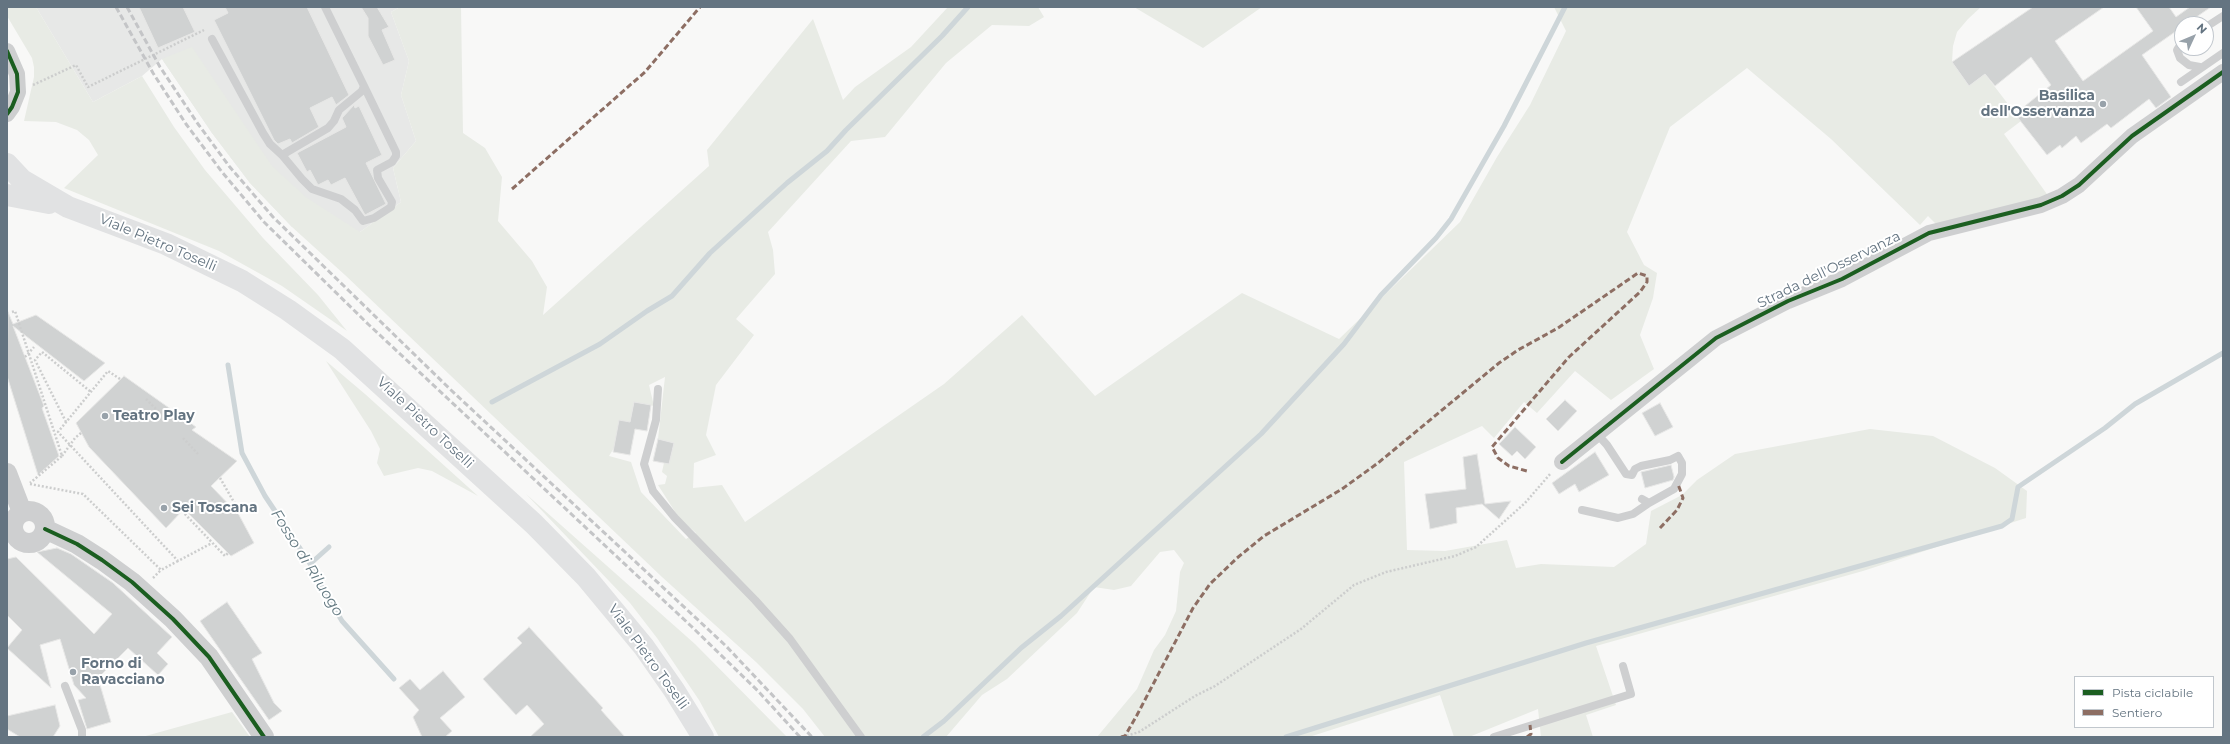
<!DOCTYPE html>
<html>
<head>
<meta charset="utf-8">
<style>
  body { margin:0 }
  #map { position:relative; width:2230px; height:744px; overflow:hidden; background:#f8f8f7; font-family:Montserrat,sans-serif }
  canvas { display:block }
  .frame { position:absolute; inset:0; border:8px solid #647481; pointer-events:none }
  .legend { position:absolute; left:2074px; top:676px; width:140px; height:52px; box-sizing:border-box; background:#fff; border:1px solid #c1c7cd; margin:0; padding:5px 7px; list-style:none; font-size:12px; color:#647481 }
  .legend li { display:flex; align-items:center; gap:8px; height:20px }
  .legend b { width:20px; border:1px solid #c1c7cd }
  .north { position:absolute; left:2174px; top:16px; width:40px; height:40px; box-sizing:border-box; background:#fff; border:1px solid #c1c7cd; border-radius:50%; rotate:46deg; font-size:11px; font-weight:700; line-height:16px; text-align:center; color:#647481 }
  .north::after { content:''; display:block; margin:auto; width:14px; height:18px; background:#98a2aa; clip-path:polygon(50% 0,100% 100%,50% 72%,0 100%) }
</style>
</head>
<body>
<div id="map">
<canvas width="2230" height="744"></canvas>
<div class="frame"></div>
<ul class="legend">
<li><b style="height:5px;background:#1b5e20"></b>Pista ciclabile</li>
<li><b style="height:5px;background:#8d6e63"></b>Sentiero</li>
</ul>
<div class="north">N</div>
</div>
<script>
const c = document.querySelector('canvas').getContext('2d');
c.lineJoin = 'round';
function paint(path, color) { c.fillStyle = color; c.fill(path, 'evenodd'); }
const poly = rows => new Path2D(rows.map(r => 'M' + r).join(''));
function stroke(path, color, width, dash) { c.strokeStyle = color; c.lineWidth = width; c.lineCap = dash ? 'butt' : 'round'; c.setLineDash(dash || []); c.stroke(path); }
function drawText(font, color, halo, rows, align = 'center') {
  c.font = font + ' Montserrat,sans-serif'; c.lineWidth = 4; c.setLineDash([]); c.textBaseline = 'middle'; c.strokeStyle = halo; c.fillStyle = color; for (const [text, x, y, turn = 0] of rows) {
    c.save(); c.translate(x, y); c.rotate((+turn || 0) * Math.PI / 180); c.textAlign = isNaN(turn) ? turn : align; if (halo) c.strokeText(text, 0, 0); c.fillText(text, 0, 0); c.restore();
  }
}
paint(poly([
  [36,7,400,7,391,12,409,61,401,95,416,141,393,168,401,202,360,232,292,227,250,183,212,133,162,59,142,76,93,102]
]), '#e7e8e7');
paint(poly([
  [7,7,36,7,93,102,142,76,174,127,205,170,263,238,318,295,347,331,282,286,219,251,64,188,98,155,89,140,77,130,56,122,24,121,34,77,34,67,32,58,7,16],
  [400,7,461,7,463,133,485,148,502,177,498,221,532,261,547,287,543,315,709,166,707,150,813,19,843,100,855,87,911,47,948,7,1038,7,1044,17,1029,26,992,25,946,63,885,137,851,141,768,232,773,250,775,274,736,319,754,335,716,385,706,435,716,455,694,463,693,488,722,485,745,522,944,384,1022,315,1095,396,1242,293,1339,339,1460,222,1497,157,1530,105,1566,31,1554,7,1981,7,1968,19,1957,32,1953,46,1952,62,1969,86,1985,74,2021,121,2004,134,2049,197,1938,226,1928,216,1920,225,1831,139,1747,68,1670,127,1627,232,1644,265,1657,273,1653,298,1640,335,1654,369,1611,400,1575,371,1537,413,1524,402,1494,438,1482,426,1404,462,1407,550,1445,551,1507,540,1516,568,1541,564,1614,567,1646,544,1651,511,1682,495,1697,480,1735,454,1870,429,1933,436,1995,468,2027,491,2026,518,1863,571,1596,646,1616,705,1586,715,1593,737,1541,737,1538,709,1469,737,1454,737,1440,695,1309,737,1097,737,1137,689,1154,650,1165,635,1176,611,1180,572,1184,563,1174,550,1160,552,1131,586,1114,590,1094,587,1077,613,1007,679,982,695,946,737,825,737,803,709,756,662,662,577,345,275,292,227,250,183,212,133,162,59,192,47,272,166,307,198,360,232,401,202,393,168,416,141,401,95,409,61,391,12],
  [665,377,658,439,674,443,669,464,664,463,662,472,667,476,665,484,658,485,679,518,696,533,686,539,641,492,631,462,609,456,630,422,634,402,654,406,649,385],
  [1134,7,1262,7,1203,48],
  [326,361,365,394,478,496,432,471,418,468,384,476,377,463,380,449,371,431],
  [526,494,695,644,787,737,719,737,699,700,657,638,630,603],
  [232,712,250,737,142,737]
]), '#e8ebe5');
stroke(poly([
  [228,365,242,453,265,496,315,571,320,584,342,621,394,679],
  [492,402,600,344,647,311,672,296,710,253,787,183,827,151,846,130,942,36,968,7],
  [310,564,329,547],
  [923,737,944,721,1021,648,1061,616,1261,434,1344,344,1381,295,1436,238,1451,219,1504,126,1565,7],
  [1286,737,1586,643,2002,526,2012,519,2018,487,2105,428,2135,404,2223,353]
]), '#ced6d9', 5);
const building = poly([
  [139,7,183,7,195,32,158,48,139,7],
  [225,7,307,7,349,95,336,105,332,97,310,108,319,127,292,143,290,139,278,144,274,140,214,20,228,13,225,7],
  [361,7,377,7,389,27,382,30,395,60,383,65,368,36,368,18,361,7],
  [2033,7,2104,7,2055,41,2083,81,2153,31,2136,7,2169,7,2176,17,2190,7,2211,7,2186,24,2182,24,2182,27,2142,55,2171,97,2156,108,2149,99,2111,128,2107,124,2081,143,2076,136,2062,148,2060,145,2047,155,2015,114,2051,85,2031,57,1995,86,1985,74,1969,86,1952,62,2033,7],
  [354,105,355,108,359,106,382,155,366,163,386,204,365,215,345,178,331,185,328,180,318,185,310,170,307,172,297,153,346,127,342,118,354,105],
  [8,312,13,324,36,315,105,363,84,381,13,326,44,406,42,408,59,456,38,475,7,376,8,312],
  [124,376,196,427,192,430,237,461,211,486,239,515,254,543,231,556,184,509,166,528,89,447,76,423,124,376],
  [1565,400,1577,411,1558,431,1546,419,1565,400],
  [634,402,651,405,647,431,635,429,630,455,613,452,619,420,630,422,634,402],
  [1660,403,1673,427,1655,436,1642,413,1660,403],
  [1515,427,1536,447,1525,459,1517,451,1512,456,1499,444,1515,427],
  [658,439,674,443,669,464,653,461,658,439],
  [1595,452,1609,475,1579,492,1575,484,1559,494,1552,483,1595,452],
  [1477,454,1485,504,1511,501,1499,519,1482,504,1456,508,1457,523,1430,529,1425,494,1466,489,1463,457,1477,454],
  [1671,465,1674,477,1673,480,1645,488,1641,472,1671,465],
  [57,548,71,554,113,583,172,637,157,653,168,664,158,675,128,648,98,678,111,722,87,729,78,700,86,698,74,685,60,639,40,645,51,688,7,648,22,630,7,615,7,559,16,557,94,634,112,614,37,552,57,548],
  [227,602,262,653,252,659,274,703,282,711,269,720,200,621,227,602],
  [529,627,603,708,601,710,625,737,530,737,544,724,527,705,516,715,483,679,522,643,517,638,529,627],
  [443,671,465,697,440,718,452,731,445,737,422,737,413,717,419,710,399,688,410,679,420,690,443,671],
  [55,705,60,726,53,737,20,737,7,729,7,716,55,705]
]);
paint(building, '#d0d2d2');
stroke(building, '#e7e7e6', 1);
stroke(poly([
  [33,85,76,65,88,87,204,30],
  [12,312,15,311,62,456,30,483],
  [25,357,34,347],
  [120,379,108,371,58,432,178,561,212,543],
  [146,399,161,414],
  [66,422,35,360,42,352,91,392],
  [183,438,198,454],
  [62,456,75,438,81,433],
  [220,478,238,509],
  [30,484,83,494,161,570,178,561],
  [182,511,225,556,228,553],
  [153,578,161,570],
  [1123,737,1139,732,1195,696,1215,686,1301,629,1354,585,1386,572,1455,556,1476,547,1525,503,1551,473]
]), '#cccdcd', 2.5, [2, 2]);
stroke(poly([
  [2206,27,2223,16],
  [212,39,263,133,270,144,282,155,328,128,334,121,339,110,362,91,364,86,325,7],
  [2182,42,2177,50,2180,58,2189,65,2200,67],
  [2181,82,2223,53],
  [282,155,302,179,312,189,341,199,355,210,363,221,374,218,391,207,392,202,378,178,377,170,392,162,396,156,396,152,364,86],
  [658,389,656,420,644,464,653,491,675,518,755,600,790,639,861,737],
  [1598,435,1607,445,1626,474,1632,475,1635,469,1641,466,1670,460,1678,456,1682,463,1682,474,1674,489,1649,503,1642,499],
  [1582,510,1618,518,1633,514,1649,503],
  [65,686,82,730,82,737],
  [1494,737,1631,694,1623,666]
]), '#cecfd0', 8);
stroke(poly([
  [7,51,17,74,18,92,12,107,7,114],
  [1562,462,1716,338,1788,301,1842,279,1929,233,2041,205,2062,196,2079,185,2132,136,2223,72]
]), '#cecfd0', 16);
stroke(poly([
  [7,473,22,512],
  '13 527a16 16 0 1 1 32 0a16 16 0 1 1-32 0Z',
  [45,529,77,544,102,560,132,582,173,619,209,657,264,737]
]), '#cecfd0', 20);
stroke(poly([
  [7,164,22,180,68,207,166,244,242,281,288,310,342,349,534,524,586,577,644,647,674,690,703,737],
  [7,195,49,203]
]), '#e1e2e3', 22);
stroke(poly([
  [116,7,153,73,186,124,222,172,264,222,368,324,691,626,758,691,800,737],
  [127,7,160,67,198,124,229,166,273,217,452,391,726,646,812,737]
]), '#c4c5c7', 3, [6, 3]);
stroke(poly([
  [512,189,645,72,700,7],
  [1660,528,1677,510,1683,498,1678,484],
  [1121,737,1125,736,1137,715,1193,608,1210,584,1237,558,1264,536,1342,489,1378,463,1499,363,1518,350,1558,328,1638,273,1647,276,1647,282,1640,292,1569,357,1492,447,1498,458,1509,466,1527,471],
  [1527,737,1531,734,1530,725]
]), '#8d6e63', 3, [6, 3]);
stroke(poly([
  [7,51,17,74,18,92,12,107,7,114],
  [1562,462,1716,338,1788,301,1842,279,1929,233,2041,205,2062,196,2079,185,2132,136,2223,72],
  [45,529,77,544,102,560,132,582,173,619,209,657,264,737]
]), '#1b5e20', 4);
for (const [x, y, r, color] of [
  [2103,104,4,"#98a2aa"],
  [105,416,4,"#98a2aa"],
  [164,508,4,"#98a2aa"],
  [73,672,4,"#98a2aa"]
]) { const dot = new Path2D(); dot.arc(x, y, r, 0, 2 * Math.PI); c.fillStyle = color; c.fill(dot); stroke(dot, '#fff', 1.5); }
drawText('bold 14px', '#647481', '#fff', [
  ["Basilica",2095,96,"right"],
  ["dell'Osservanza",2095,112,"right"],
  ["Teatro Play",113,416],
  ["Sei Toscana",172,508],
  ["Forno di",81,664],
  ["Ravacciano",81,680]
], 'left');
drawText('14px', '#647481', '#fff', [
  ["Viale Pietro Toselli",158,243,23],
  ["Strada dell'Osservanza",1829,270,-26],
  ["Viale Pietro Toselli",425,423,43],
  ["Viale Pietro Toselli",648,657,54]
]);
drawText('italic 15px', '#647a82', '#fff', [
  ["Fosso di Riluogo",307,563,58]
]);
</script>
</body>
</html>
